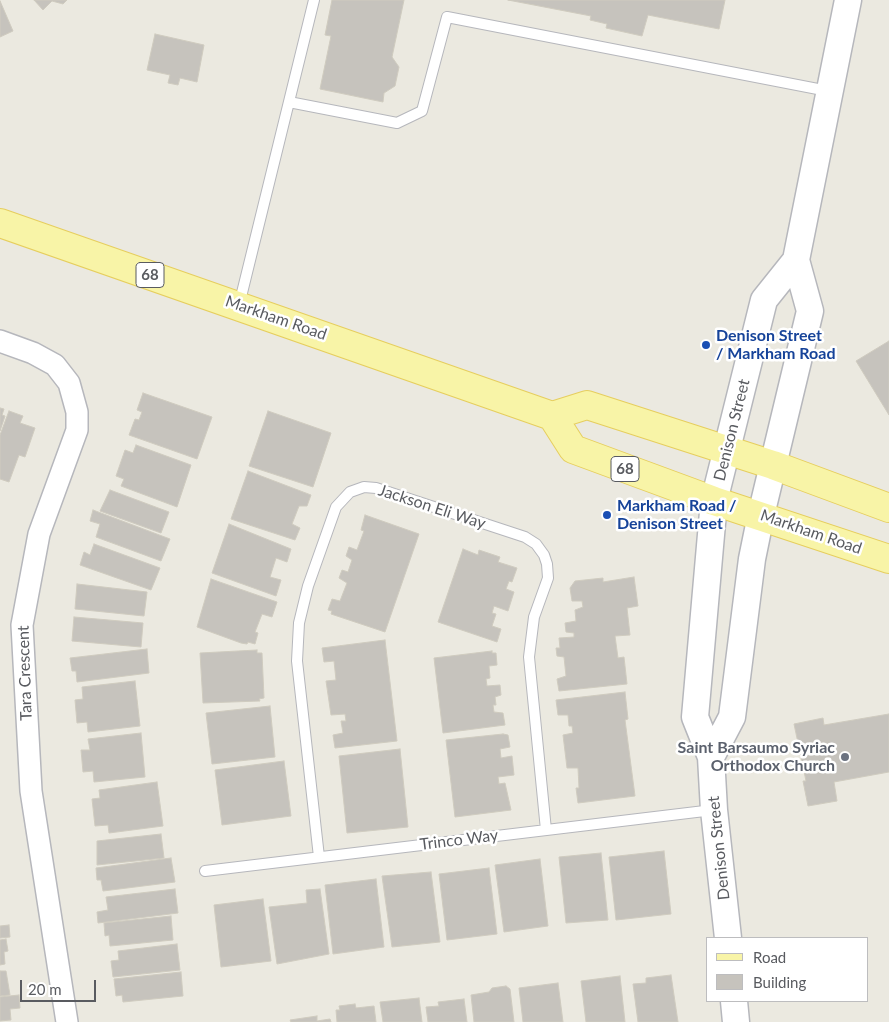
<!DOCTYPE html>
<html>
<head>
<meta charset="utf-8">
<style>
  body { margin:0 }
  #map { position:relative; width:889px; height:1022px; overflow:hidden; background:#ebe9e0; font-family:Lato,sans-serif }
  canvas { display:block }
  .legend { position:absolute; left:706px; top:937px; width:162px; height:65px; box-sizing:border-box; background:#fff; border:1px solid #bdbdbf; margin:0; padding:6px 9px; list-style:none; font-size:15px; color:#595b60 }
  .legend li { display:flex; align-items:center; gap:10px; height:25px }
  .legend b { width:25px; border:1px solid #bdbdbf }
  .scale { position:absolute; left:20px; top:980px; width:76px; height:22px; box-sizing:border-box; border:2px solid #595b60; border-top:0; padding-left:6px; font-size:15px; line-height:18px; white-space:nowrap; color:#595b60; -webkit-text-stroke:4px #fff; paint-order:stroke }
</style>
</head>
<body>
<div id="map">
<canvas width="889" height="1022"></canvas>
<ul class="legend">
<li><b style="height:6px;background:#f8f4a7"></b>Road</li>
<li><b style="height:14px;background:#c6c3bd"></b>Building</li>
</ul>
<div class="scale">20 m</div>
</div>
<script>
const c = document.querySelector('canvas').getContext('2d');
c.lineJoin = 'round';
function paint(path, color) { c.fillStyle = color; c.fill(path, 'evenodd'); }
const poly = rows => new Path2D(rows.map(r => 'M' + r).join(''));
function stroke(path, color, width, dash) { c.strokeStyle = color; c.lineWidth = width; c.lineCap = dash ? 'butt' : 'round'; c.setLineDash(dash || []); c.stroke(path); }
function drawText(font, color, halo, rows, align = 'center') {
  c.font = font + ' Lato,sans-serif'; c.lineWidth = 5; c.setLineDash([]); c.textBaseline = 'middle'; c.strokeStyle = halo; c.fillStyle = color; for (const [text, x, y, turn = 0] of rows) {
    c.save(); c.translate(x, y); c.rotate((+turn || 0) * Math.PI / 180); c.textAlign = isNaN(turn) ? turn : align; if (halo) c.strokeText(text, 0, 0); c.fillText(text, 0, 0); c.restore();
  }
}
const building = poly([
  [34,0,67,0,63,4,52,1,43,10,34,0],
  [332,0,404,0,392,57,399,67,395,86,384,93,383,102,320,89,331,36,325,35,332,0],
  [508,0,725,0,719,29,648,15,642,36,606,28,607,24,590,20,591,16,508,0],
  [0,1,13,31,0,37,0,1],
  [155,34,204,45,197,82,180,78,178,85,168,83,170,75,147,70,155,34],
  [889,341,889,415,856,361,889,341],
  [143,393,212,417,197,459,129,435,135,419,139,420,142,412,137,410,143,393],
  [0,408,4,409,2,415,5,416,0,431,0,408],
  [9,411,23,416,20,423,35,428,25,457,19,455,9,482,0,479,0,435,9,411],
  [268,411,331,433,313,487,249,466,268,411],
  [136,445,191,465,177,507,121,486,124,479,116,476,125,450,133,453,136,445],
  [248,471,311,495,307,506,299,506,292,524,300,528,295,540,231,519,248,471],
  [110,490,169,512,161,533,100,511,110,490],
  [93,510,170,539,161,561,96,537,100,524,90,521,93,510],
  [365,515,419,534,385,632,331,614,332,611,328,610,332,599,340,601,347,583,339,578,342,570,348,572,352,560,346,556,349,547,357,550,364,531,361,530,365,515],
  [229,524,291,549,287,562,276,558,270,577,281,580,276,596,212,573,229,524],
  [94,544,160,568,151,590,80,565,84,552,90,555,94,544],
  [463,549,478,555,479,550,500,557,498,562,517,568,512,582,509,581,506,589,514,592,508,611,494,606,492,613,496,614,492,626,501,629,497,642,438,622,463,549],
  [634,577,638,606,627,608,630,635,615,636,618,658,624,657,627,684,559,691,557,679,566,676,564,657,557,656,556,648,560,648,559,638,574,637,574,633,566,632,565,623,576,621,575,610,583,607,582,601,572,601,570,588,575,581,603,578,603,582,634,577],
  [211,579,277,602,272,617,262,614,255,632,258,633,255,644,248,642,247,644,241,643,197,627,211,579],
  [77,584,147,592,144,616,75,609,77,584],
  [74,617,143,623,141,647,72,641,74,617],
  [385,640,397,741,335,748,333,735,343,733,341,721,346,721,345,714,331,715,326,681,336,680,334,661,324,662,322,648,385,640],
  [147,649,149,673,77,682,76,671,72,671,70,658,147,649],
  [257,650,257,653,262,653,264,698,259,699,260,701,203,703,200,653,257,650],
  [492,651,492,653,496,653,497,665,489,666,490,678,486,679,487,686,500,685,501,695,495,697,496,705,493,705,494,712,503,713,505,725,443,733,434,658,492,651],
  [135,681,140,726,88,732,87,722,77,723,75,700,83,699,82,687,135,681],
  [625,692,628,719,625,720,635,796,578,803,576,788,579,788,578,768,567,768,563,735,573,733,572,726,569,726,568,715,558,715,556,700,625,692],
  [270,706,275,757,212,764,206,713,270,706],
  [889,714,889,772,834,782,837,801,808,806,803,781,806,781,794,724,823,718,824,725,889,714],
  [141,733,145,777,94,782,93,771,83,772,81,750,90,750,88,739,141,733],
  [503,734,508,735,510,747,500,749,501,758,512,756,514,775,498,777,499,784,505,783,511,810,455,817,446,740,503,734],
  [400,749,408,827,347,833,339,756,400,749],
  [284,761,291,816,222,825,215,770,284,761],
  [157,782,163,826,109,833,108,825,95,826,92,799,100,798,99,790,157,782],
  [161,834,164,858,97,865,97,841,161,834],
  [664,851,671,914,616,920,609,857,664,851],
  [601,853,608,920,566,923,559,857,601,853],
  [171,858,175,882,103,891,101,880,97,880,96,868,171,858],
  [540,859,548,926,504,932,495,865,540,859],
  [489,868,497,934,447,940,439,874,489,868],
  [431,872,440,942,392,947,382,876,431,872],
  [376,879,384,947,333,954,325,885,376,879],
  [175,889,178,913,98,923,97,912,108,910,106,897,175,889],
  [320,889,329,954,277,964,269,907,307,903,306,890,320,889],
  [263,899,271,961,221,967,214,905,263,899],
  [171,916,173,940,110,946,109,935,105,936,104,923,171,916],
  [9,925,10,937,0,938,0,926,9,925],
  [6,939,8,951,4,952,5,964,0,965,0,940,6,939],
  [177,944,180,970,113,977,111,961,119,960,118,951,177,944],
  [0,971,6,971,10,995,0,996,0,971],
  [181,972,183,996,123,1002,122,995,116,996,114,979,181,972],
  [671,975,678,1022,638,1022,633,984,646,983,646,978,671,975],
  [620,976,625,1022,586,1022,581,981,620,976],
  [558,983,563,1022,523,1022,519,988,558,983],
  [506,986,510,989,514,1022,474,1022,471,995,489,992,492,988,506,986],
  [19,995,20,1008,10,1009,11,1020,0,1021,0,997,19,995],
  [419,998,422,1022,383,1022,380,1002,419,998],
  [464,999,467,1022,428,1022,426,1007,439,1006,438,1002,464,999],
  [355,1004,356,1008,374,1006,376,1022,337,1022,336,1010,340,1010,339,1006,355,1004],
  [317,1016,317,1021,330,1019,331,1022,291,1022,290,1020,317,1016]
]);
paint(building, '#c6c3bd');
stroke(building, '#cfcbbf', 1);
const service = poly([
  [289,102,397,123,422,111,447,17,828,91],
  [239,305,314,0],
  [319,857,297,661,299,623,308,586,336,507,350,492,364,487,376,488,525,537,536,544,544,555,547,564,548,578,534,617,529,657,546,830],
  [205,871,713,810]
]);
const minor = poly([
  [0,341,33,353,55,365,69,383,77,412,77,430,39,534,22,625,31,791,67,1022]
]);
const tertiary = poly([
  [711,757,732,717,752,559,761,515,810,311,796,260,848,0],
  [728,938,714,810,711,757,695,717,710,546,714,501,764,300,796,260],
  [734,1001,736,1022]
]);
const primary = poly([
  [0,223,552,416,587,405,773,465,889,508],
  [552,416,573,449,714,501,889,559]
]);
stroke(service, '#b6b7bc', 12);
stroke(minor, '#b6b7bc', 24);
stroke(tertiary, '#b6b7bc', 29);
stroke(primary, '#e6ce5e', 30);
stroke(service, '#fff', 10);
stroke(minor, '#fff', 21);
stroke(tertiary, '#fff', 26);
stroke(primary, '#f8f4a7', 28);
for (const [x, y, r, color] of [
  [706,345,5,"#1a4fb4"],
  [607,515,5,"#1a4fb4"],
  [845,757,5,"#6b7280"]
]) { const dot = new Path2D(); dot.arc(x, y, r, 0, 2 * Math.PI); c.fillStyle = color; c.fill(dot); stroke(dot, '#fff', 2); }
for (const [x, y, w] of [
  [150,275,28],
  [625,469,28]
]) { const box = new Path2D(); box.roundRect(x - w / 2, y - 12.5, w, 25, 4); c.fillStyle = '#fff'; c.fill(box); stroke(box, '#595b60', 1); }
drawText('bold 15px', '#595b60', null, [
  ["68",150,275],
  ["68",625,469]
]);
drawText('16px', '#595b60', '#fff', [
  ["Markham Road",276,318,19],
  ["Denison Street",732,430,-76],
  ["Jackson Eli Way",432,507,18],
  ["Markham Road",811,532,19],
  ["Tara Crescent",25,673,-92],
  ["Trinco Way",459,840,-7],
  ["Denison Street",719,848,-96]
]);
drawText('bold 16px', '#164399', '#fff', [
  ["Denison Street",716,336],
  ["/ Markham Road",716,354],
  ["Markham Road /",617,506],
  ["Denison Street",617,524]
], 'left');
drawText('bold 16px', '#5b616d', '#fff', [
  ["Saint Barsaumo Syriac",835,748],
  ["Orthodox Church",835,766]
], 'right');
</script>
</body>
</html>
